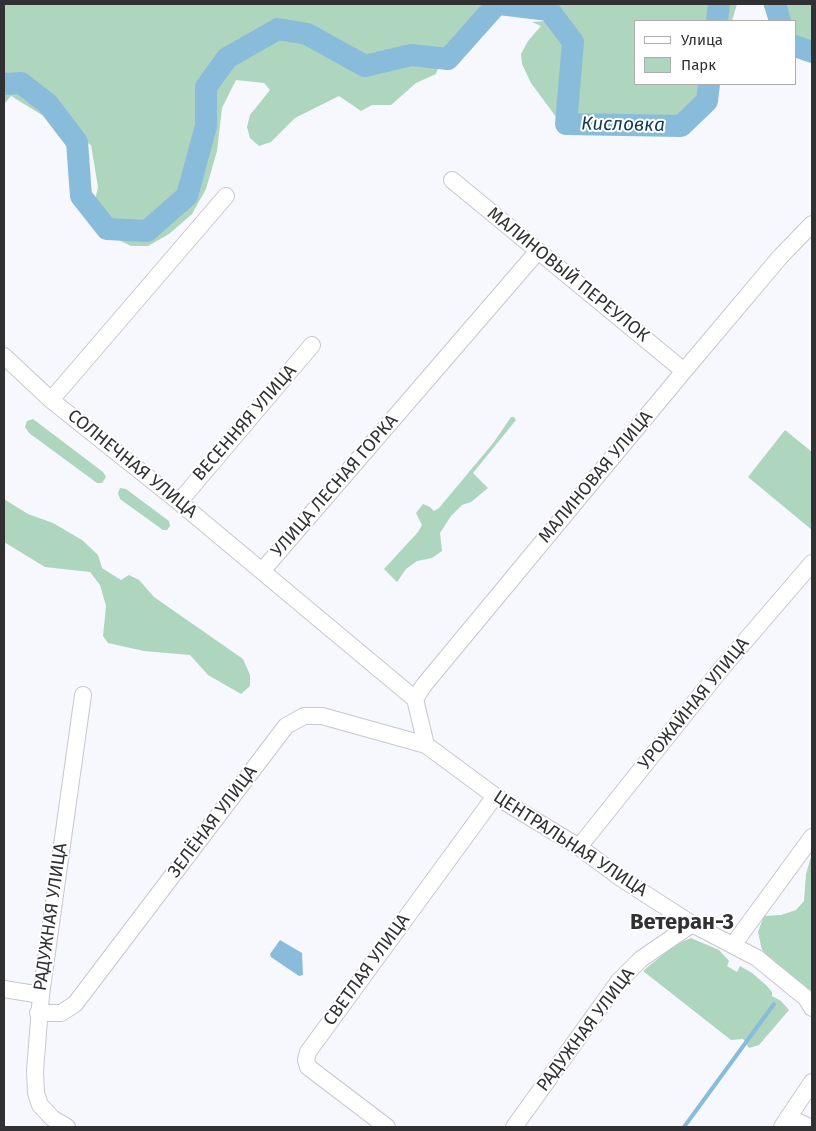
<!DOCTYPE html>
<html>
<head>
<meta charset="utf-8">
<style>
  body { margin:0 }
  #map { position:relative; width:816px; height:1131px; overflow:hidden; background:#f7f7fe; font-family:"Fira Sans",sans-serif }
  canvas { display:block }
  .frame { position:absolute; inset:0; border:5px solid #313134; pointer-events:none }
  .legend { position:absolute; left:634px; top:20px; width:162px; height:65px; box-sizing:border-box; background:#fff; border:1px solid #adadae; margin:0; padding:6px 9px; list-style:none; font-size:15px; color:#313134 }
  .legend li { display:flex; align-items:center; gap:10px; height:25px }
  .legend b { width:25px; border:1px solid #adadae }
</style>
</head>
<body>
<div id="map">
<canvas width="816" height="1131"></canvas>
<div class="frame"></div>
<ul class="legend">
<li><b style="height:6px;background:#fff"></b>Улица</li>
<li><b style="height:14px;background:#aed5bd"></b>Парк</li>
</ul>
</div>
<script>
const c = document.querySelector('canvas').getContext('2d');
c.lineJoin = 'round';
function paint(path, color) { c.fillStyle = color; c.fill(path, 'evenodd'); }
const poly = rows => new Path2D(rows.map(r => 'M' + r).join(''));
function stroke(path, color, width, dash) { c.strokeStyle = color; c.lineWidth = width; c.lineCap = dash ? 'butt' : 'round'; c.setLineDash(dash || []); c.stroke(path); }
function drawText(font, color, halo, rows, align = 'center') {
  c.font = font + ' "Fira Sans",sans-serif'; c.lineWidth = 4; c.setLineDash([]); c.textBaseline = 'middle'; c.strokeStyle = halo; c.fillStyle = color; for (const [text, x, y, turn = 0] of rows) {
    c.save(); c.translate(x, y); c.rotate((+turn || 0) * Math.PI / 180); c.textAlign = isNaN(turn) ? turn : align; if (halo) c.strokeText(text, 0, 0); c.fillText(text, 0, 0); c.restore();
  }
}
paint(poly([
  [4,4,718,4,715,21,635,21,635,84,706,84,703,96,696,107,680,121,672,122,645,122,624,117,619,122,573,120,576,97,576,46,574,36,565,21,547,18,523,17,489,9,452,50,446,54,408,51,368,62,333,52,310,31,294,27,274,28,225,57,203,86,202,130,197,154,184,189,178,198,158,217,136,226,123,228,111,225,94,204,98,187,91,145,11,96,4,104],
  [724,4,737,4,732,21,721,21],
  [763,4,775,4,777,21,769,21],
  [781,4,812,4,812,49,795,41,795,21,786,21],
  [547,21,556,24,571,45,563,88,562,125,531,83,522,64,521,54,528,41,541,26,532,22],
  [288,34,304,35,317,49,364,70,378,71,401,59,424,62,438,68,436,74,416,83,391,105,372,105,361,111,339,96,295,118,271,142,259,146,250,138,247,127,250,115,270,90,264,83,236,80,222,108,217,151,206,189,192,214,169,234,148,246,131,246,108,235,128,237,147,234,164,225,185,206,196,185,206,150,211,125,210,89,216,77,235,57],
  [511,417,514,417,516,420,473,473,488,488,471,502,462,505,451,516,440,533,442,551,432,558,417,561,406,569,397,582,384,569,418,532,422,525,416,513,423,504,430,507,434,511,439,508,494,442],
  [33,419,103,472,106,477,102,483,97,483,29,433,25,427,27,421],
  [785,430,812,452,812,530,748,477],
  [120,488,126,489,169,521,170,526,167,530,163,530,120,499,118,493],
  [4,499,28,514,53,523,82,540,98,555,102,568,121,580,129,575,139,580,154,597,243,659,250,675,250,686,241,694,208,675,190,655,144,651,108,643,103,636,106,606,100,585,90,572,45,567,4,542],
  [812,854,812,991,786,974,762,950,758,932,764,916,781,915,796,910,804,901,806,874],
  [691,938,719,950,729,961,727,966,737,972,740,966,752,973,766,985,772,992,772,996,781,1001,789,1010,759,1045,749,1048,743,1039,731,1040,643,971,676,944]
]), '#aed5bd');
paint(poly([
  [280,940,302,953,303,975,299,976,271,957,270,954]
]), '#89bcda');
stroke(poly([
  [684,1127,774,1004]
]), '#89bcda', 4);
stroke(poly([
  [499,4,549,10,573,42,566,124,681,126,707,101,709,84],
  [775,4,780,21],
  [717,21,719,4],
  [795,46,812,52],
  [4,84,21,83,48,104,77,142,81,196,107,229,147,231,187,196,206,126,206,87,227,58,278,29,307,34,365,66,411,55,448,59,497,4]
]), '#89bcda', 22);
const minor = poly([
  [452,180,684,371],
  [4,356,51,400,179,502,415,699],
  [51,400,226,196],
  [179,502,312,345],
  [262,571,538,251],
  [426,745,415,699,424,685,684,371,780,257,812,224],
  [579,847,722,668,812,563],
  [733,945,812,837],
  [4,989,41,995],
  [38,1013,61,1013,75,1004,286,726,304,716,322,716,426,745,495,796,579,847,622,879,692,924,757,958,806,998,812,1008],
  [788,1117,809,1127],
  [67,1127,52,1118,40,1105,36,1093,35,1071,41,995,83,695],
  [387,1127,308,1067,306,1060,308,1052,495,796],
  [514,1127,619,981,641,959,692,924],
  [782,1127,812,1082]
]);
stroke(minor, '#c7c7ce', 18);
stroke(minor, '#fff', 16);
drawText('18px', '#313134', '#fff', [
  ["МАЛИНОВЫЙ ПЕРЕУЛОК",568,275,39],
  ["ВЕСЕННЯЯ УЛИЦА",245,423,-49],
  ["СОЛНЕЧНАЯ УЛИЦА",132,464,39],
  ["МАЛИНОВАЯ УЛИЦА",596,477,-50],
  ["УЛИЦА ЛЕСНАЯ ГОРКА",335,486,-49],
  ["УРОЖАЙНАЯ УЛИЦА",694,704,-51],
  ["ЗЕЛЁНАЯ УЛИЦА",213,822,-53],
  ["ЦЕНТРАЛЬНАЯ УЛИЦА",570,844,33],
  ["РАДУЖНАЯ УЛИЦА",51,917,-82],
  ["СВЕТЛАЯ УЛИЦА",367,970,-54],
  ["РАДУЖНАЯ УЛИЦА",586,1030,-53]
]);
drawText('italic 19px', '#123c51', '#fff', [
  ["Кисловка",623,125,1]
]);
drawText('bold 22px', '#313134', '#fff', [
  ["Ветеран-3",682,923]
]);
</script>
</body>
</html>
